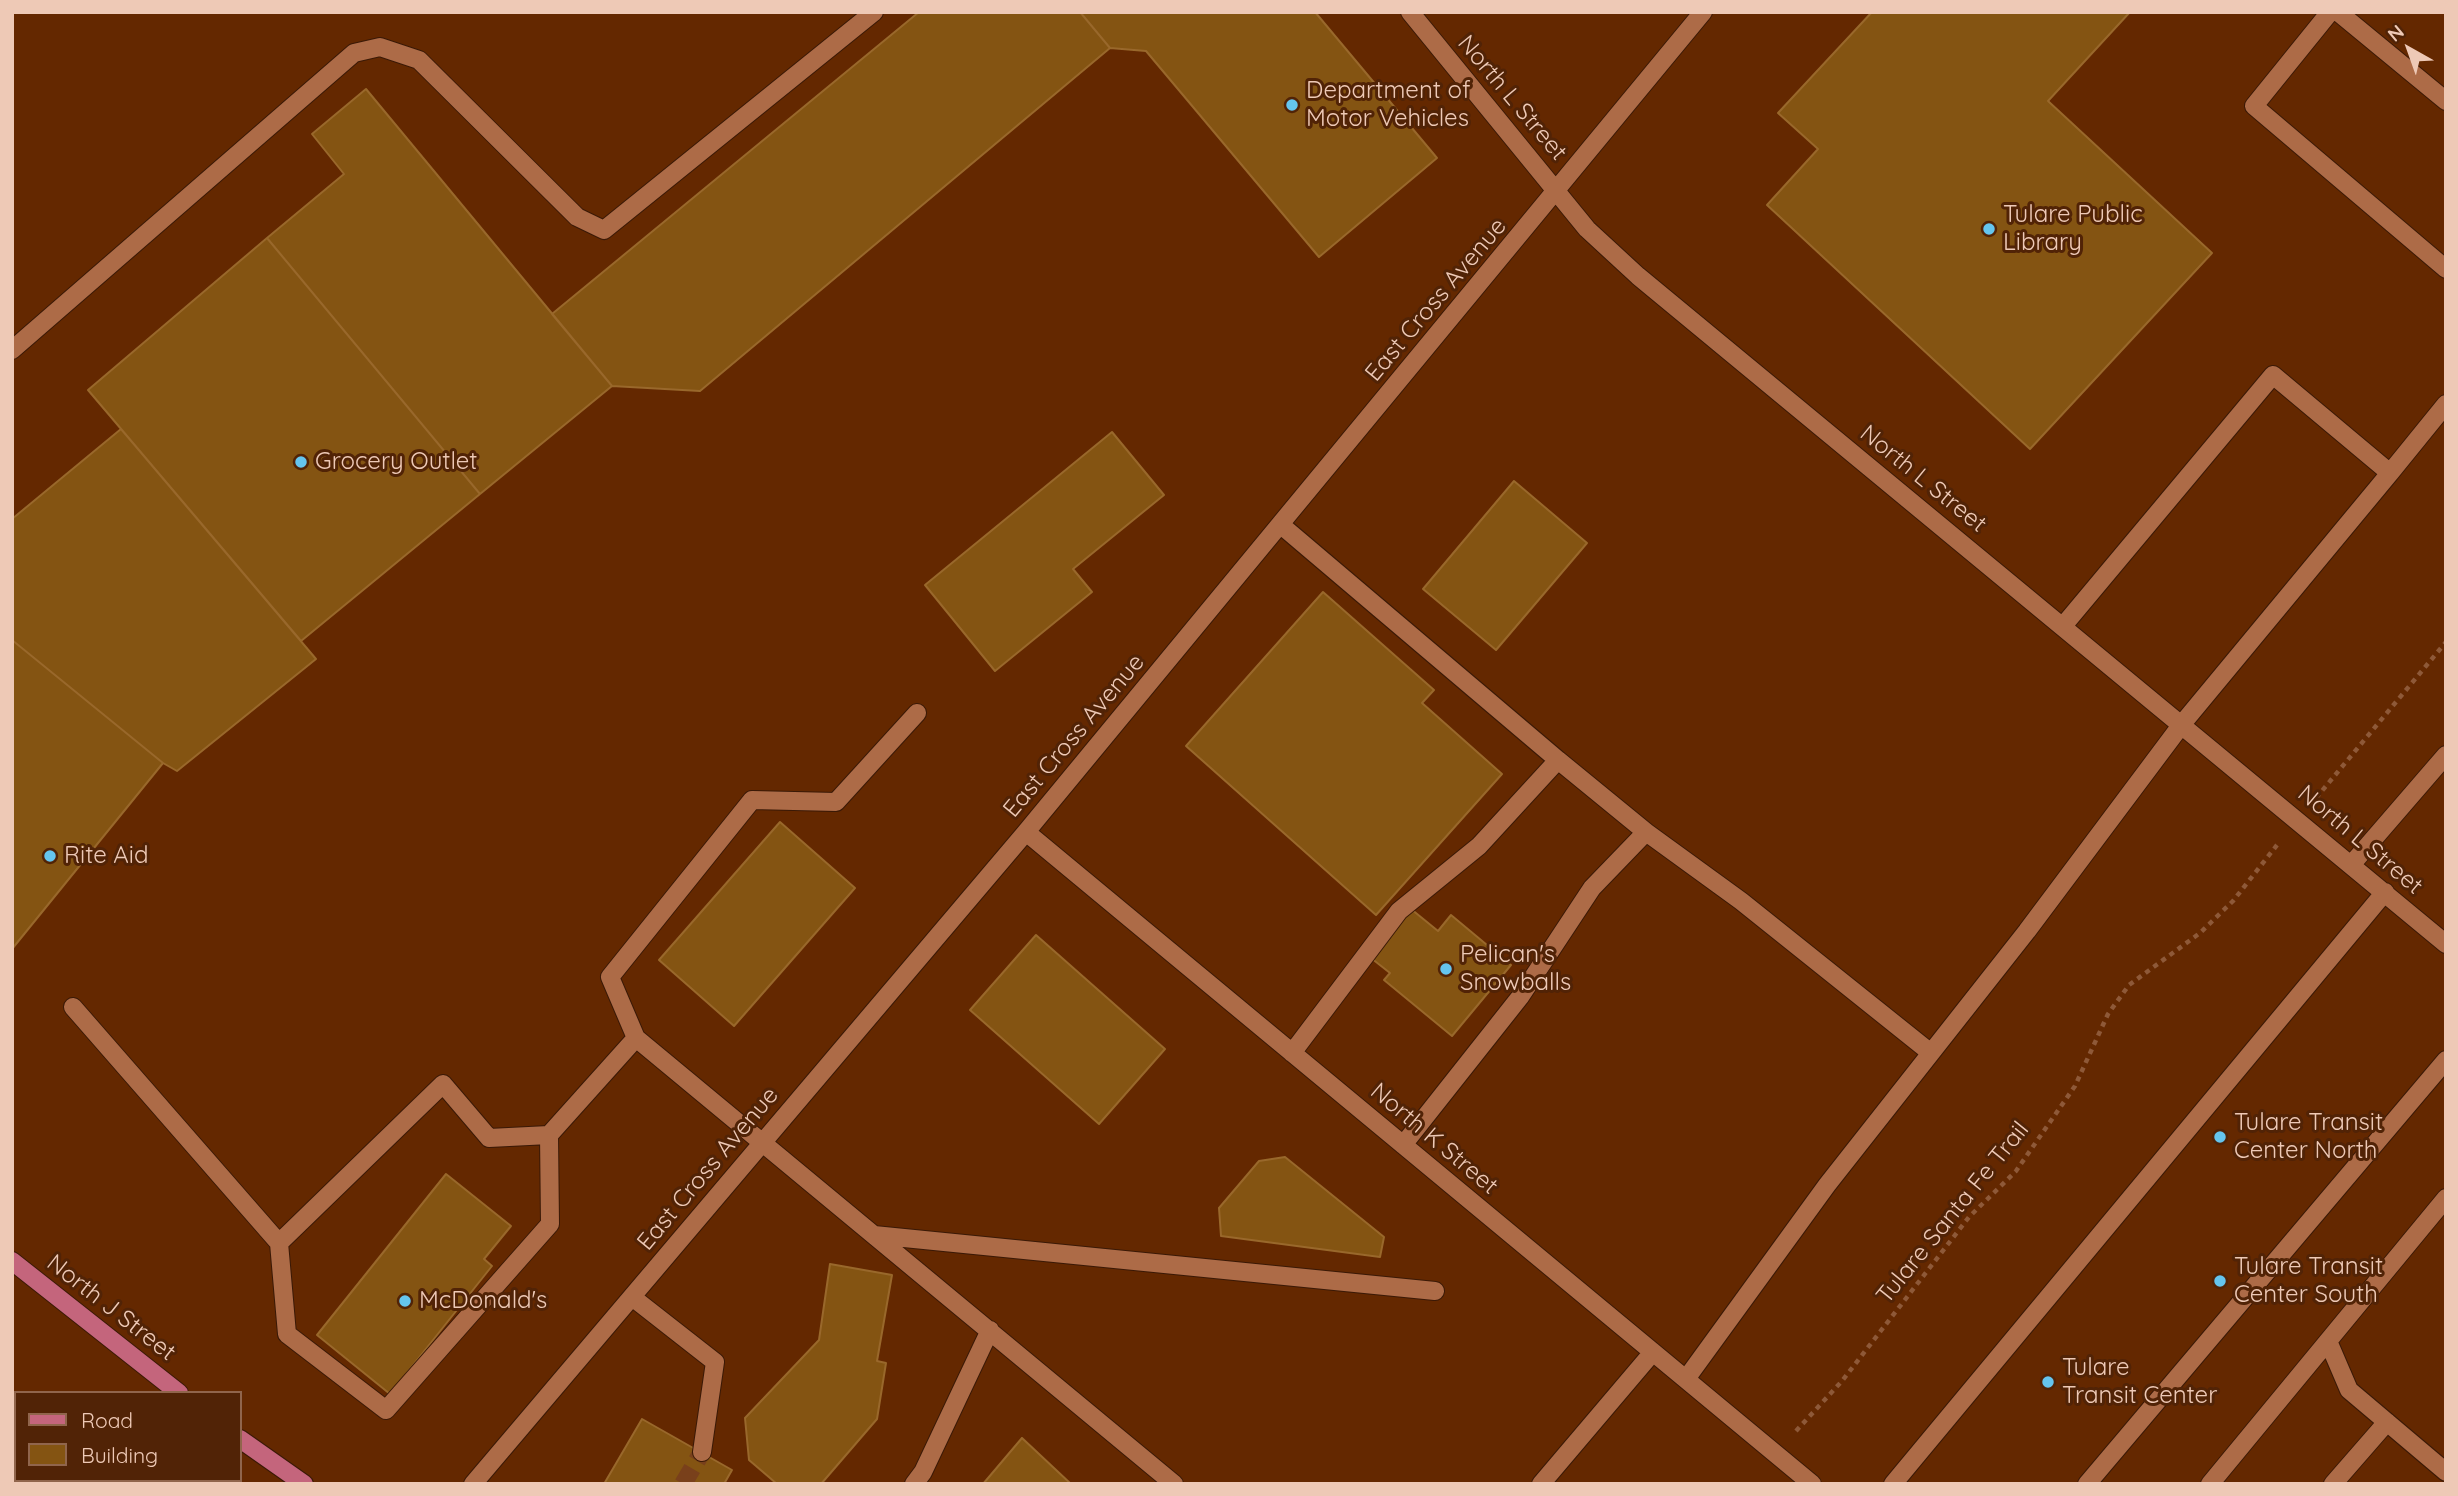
<!DOCTYPE html>
<html>
<head>
<meta charset="utf-8">
<style>
  body { margin:0 }
  #map { position:relative; width:2458px; height:1496px; overflow:hidden; background:#642800; font-family:Quicksand,sans-serif }
  canvas { display:block }
  .frame { position:absolute; inset:0; border:14px solid #eec9b6; pointer-events:none }
  .legend { position:absolute; left:14px; top:1391px; width:228px; height:91px; box-sizing:border-box; background:#512306; border:2px solid #90654c; margin:0; padding:9px 12px; list-style:none; font-size:21px; color:#eec9b6 }
  .legend li { display:flex; align-items:center; gap:14px; height:35px }
  .legend b { width:35px; border:2px solid #90654c }
  .north { position:absolute; left:2374px; top:14px; width:70px; height:70px; -webkit-text-stroke:5px #512306; paint-order:stroke; rotate:320deg; font-size:19px; font-weight:700; line-height:28px; text-align:center; color:#eec9b6 }
  .north::after { content:''; display:block; margin:auto; width:24px; height:32px; background:#eec9b6; clip-path:polygon(50% 0,100% 100%,50% 72%,0 100%) }
</style>
</head>
<body>
<div id="map">
<canvas width="2458" height="1496"></canvas>
<div class="frame"></div>
<ul class="legend">
<li><b style="height:9px;background:#c4657c"></b>Road</li>
<li><b style="height:19px;background:#845412"></b>Building</li>
</ul>
<div class="north">N</div>
</div>
<script>
const c = document.querySelector('canvas').getContext('2d');
c.lineJoin = 'round';
function paint(path, color) { c.fillStyle = color; c.fill(path, 'evenodd'); }
const poly = rows => new Path2D(rows.map(r => 'M' + r).join(''));
function stroke(path, color, width, dash) { c.strokeStyle = color; c.lineWidth = width; c.lineCap = dash ? 'butt' : 'round'; c.setLineDash(dash || []); c.stroke(path); }
function drawText(font, color, halo, rows, align = 'center') {
  c.font = font + ' Quicksand,sans-serif'; c.lineWidth = 6; c.setLineDash([]); c.textBaseline = 'middle'; c.strokeStyle = halo; c.fillStyle = color; for (const [text, x, y, turn = 0] of rows) {
    c.save(); c.translate(x, y); c.rotate((+turn || 0) * Math.PI / 180); c.textAlign = isNaN(turn) ? turn : align; if (halo) c.strokeText(text, 0, 0); c.fillText(text, 0, 0); c.restore();
  }
}
const building = poly([
  [919,12,1080,12,1110,48,700,391,612,386,552,314,919,12],
  [1080,12,1315,12,1437,158,1319,257,1146,51,1110,48,1080,12],
  [1872,12,2130,12,2048,101,2212,253,2030,449,1767,205,1818,149,1778,113,1872,12],
  [366,89,612,386,480,494,267,238,344,174,312,134,366,89],
  [267,238,480,494,301,641,88,390,267,238],
  [121,429,316,659,177,771,163,763,12,640,12,519,121,429],
  [1112,432,1164,495,1073,569,1092,592,995,671,925,585,1112,432],
  [1514,481,1587,543,1496,650,1423,589,1514,481],
  [1323,592,1434,690,1422,703,1502,774,1376,915,1186,746,1323,592],
  [12,640,163,763,12,949,12,640],
  [780,822,855,888,734,1026,659,960,780,822],
  [1411,909,1438,931,1451,915,1511,965,1452,1036,1384,980,1390,973,1371,958,1411,909],
  [1036,935,1165,1049,1099,1124,970,1010,1036,935],
  [1285,1157,1384,1237,1380,1257,1221,1236,1219,1208,1259,1161,1285,1157],
  [446,1174,511,1226,484,1259,492,1266,390,1394,317,1335,446,1174],
  [830,1264,892,1275,877,1361,886,1363,877,1419,821,1484,777,1484,749,1460,745,1418,819,1340,830,1264],
  [642,1419,732,1470,724,1484,604,1484,642,1419],
  [1022,1438,1071,1484,983,1484,1022,1438],
  [39,1480,137,1480,141,1484,43,1484,39,1480]
]);
paint(building, '#845412');
stroke(building, '#99682b', 2);
stroke(poly([
  [683,1484,702,1452]
]), '#79401b', 18, [18, 9]);
const minor = poly([
  [1410,12,1587,229,1638,276,2446,944],
  [2330,12,2254,106,2446,269],
  [2338,12,2446,101],
  [12,350,354,53,380,47,419,60,577,217,604,230,874,12],
  [2390,473,2446,404],
  [1281,525,1558,760],
  [917,713,836,802,752,800,610,977,636,1038,1174,1484],
  [1026,832,1812,1484],
  [2351,865,2446,755],
  [73,1007,279,1243,443,1084,489,1138,549,1135,636,1038],
  [1292,1053,1399,911,1479,846,1558,760,1646,832],
  [1403,1145,1520,997,1592,888,1646,832,1741,901,1931,1053],
  [874,1235,1435,1291],
  [279,1243,287,1334,386,1410,550,1224,549,1135],
  [632,1297,715,1362,702,1452],
  [2328,1341,2349,1390,2446,1472],
  [1686,1379,1827,1185,2027,931,2182,724,2390,473,2273,375,2063,626],
  [473,1484,1026,832,1703,12],
  [914,1484,923,1472,990,1330],
  [1541,1484,1653,1352],
  [1893,1484,2385,892],
  [2087,1484,2446,1060],
  [2210,1484,2446,1198],
  [2333,1484,2387,1422]
]);
const major = poly([
  [12,1261,179,1393],
  [240,1439,304,1484]
]);
stroke(minor, '#3a1906', 20);
stroke(major, '#3a1906', 20);
stroke(poly([
  [2316,798,2446,642],
  [1796,1431,1842,1381,1969,1217,2016,1171,2075,1086,2108,1014,2129,985,2200,933,2233,901,2277,845]
]), '#8e5938', 4.5, [5, 5]);
stroke(minor, '#ad6b47', 18);
stroke(major, '#c4657c', 18);
for (const [x, y, r, color] of [
  [1292,105,7,"#65c5ee"],
  [1989,229,7,"#65c5ee"],
  [301,462,7,"#65c5ee"],
  [50,856,7,"#65c5ee"],
  [1446,969,7,"#65c5ee"],
  [2220,1137,7,"#65c5ee"],
  [2220,1281,7,"#65c5ee"],
  [405,1301,7,"#65c5ee"],
  [2048,1382,7,"#65c5ee"]
]) { const dot = new Path2D(); dot.arc(x, y, r, 0, 2 * Math.PI); c.fillStyle = color; c.fill(dot); stroke(dot, '#512306', 2.5); }
drawText('24px', '#eec9b6', '#512306', [
  ["Department of",1306,91],
  ["Motor Vehicles",1306,119],
  ["Tulare Public",2003,215],
  ["Library",2003,243],
  ["Grocery Outlet",315,462],
  ["Rite Aid",64,856],
  ["Pelican's",1460,955],
  ["Snowballs",1460,983],
  ["Tulare Transit",2234,1123],
  ["Center North",2234,1151],
  ["Tulare Transit",2234,1267],
  ["Center South",2234,1295],
  ["McDonald's",419,1301],
  ["Tulare",2062,1368],
  ["Transit Center",2062,1396]
], 'left');
drawText('24px', '#eec9b6', '#512306', [
  ["North L Street",1512,98,50],
  ["East Cross Avenue",1436,300,-50],
  ["North L Street",1923,479,39],
  ["East Cross Avenue",1074,736,-50],
  ["North L Street",2360,840,40],
  ["North K Street",1434,1139,40],
  ["East Cross Avenue",708,1169,-50],
  ["Tulare Santa Fe Trail",1953,1213,-51],
  ["North J Street",111,1308,38]
]);
</script>
</body>
</html>
